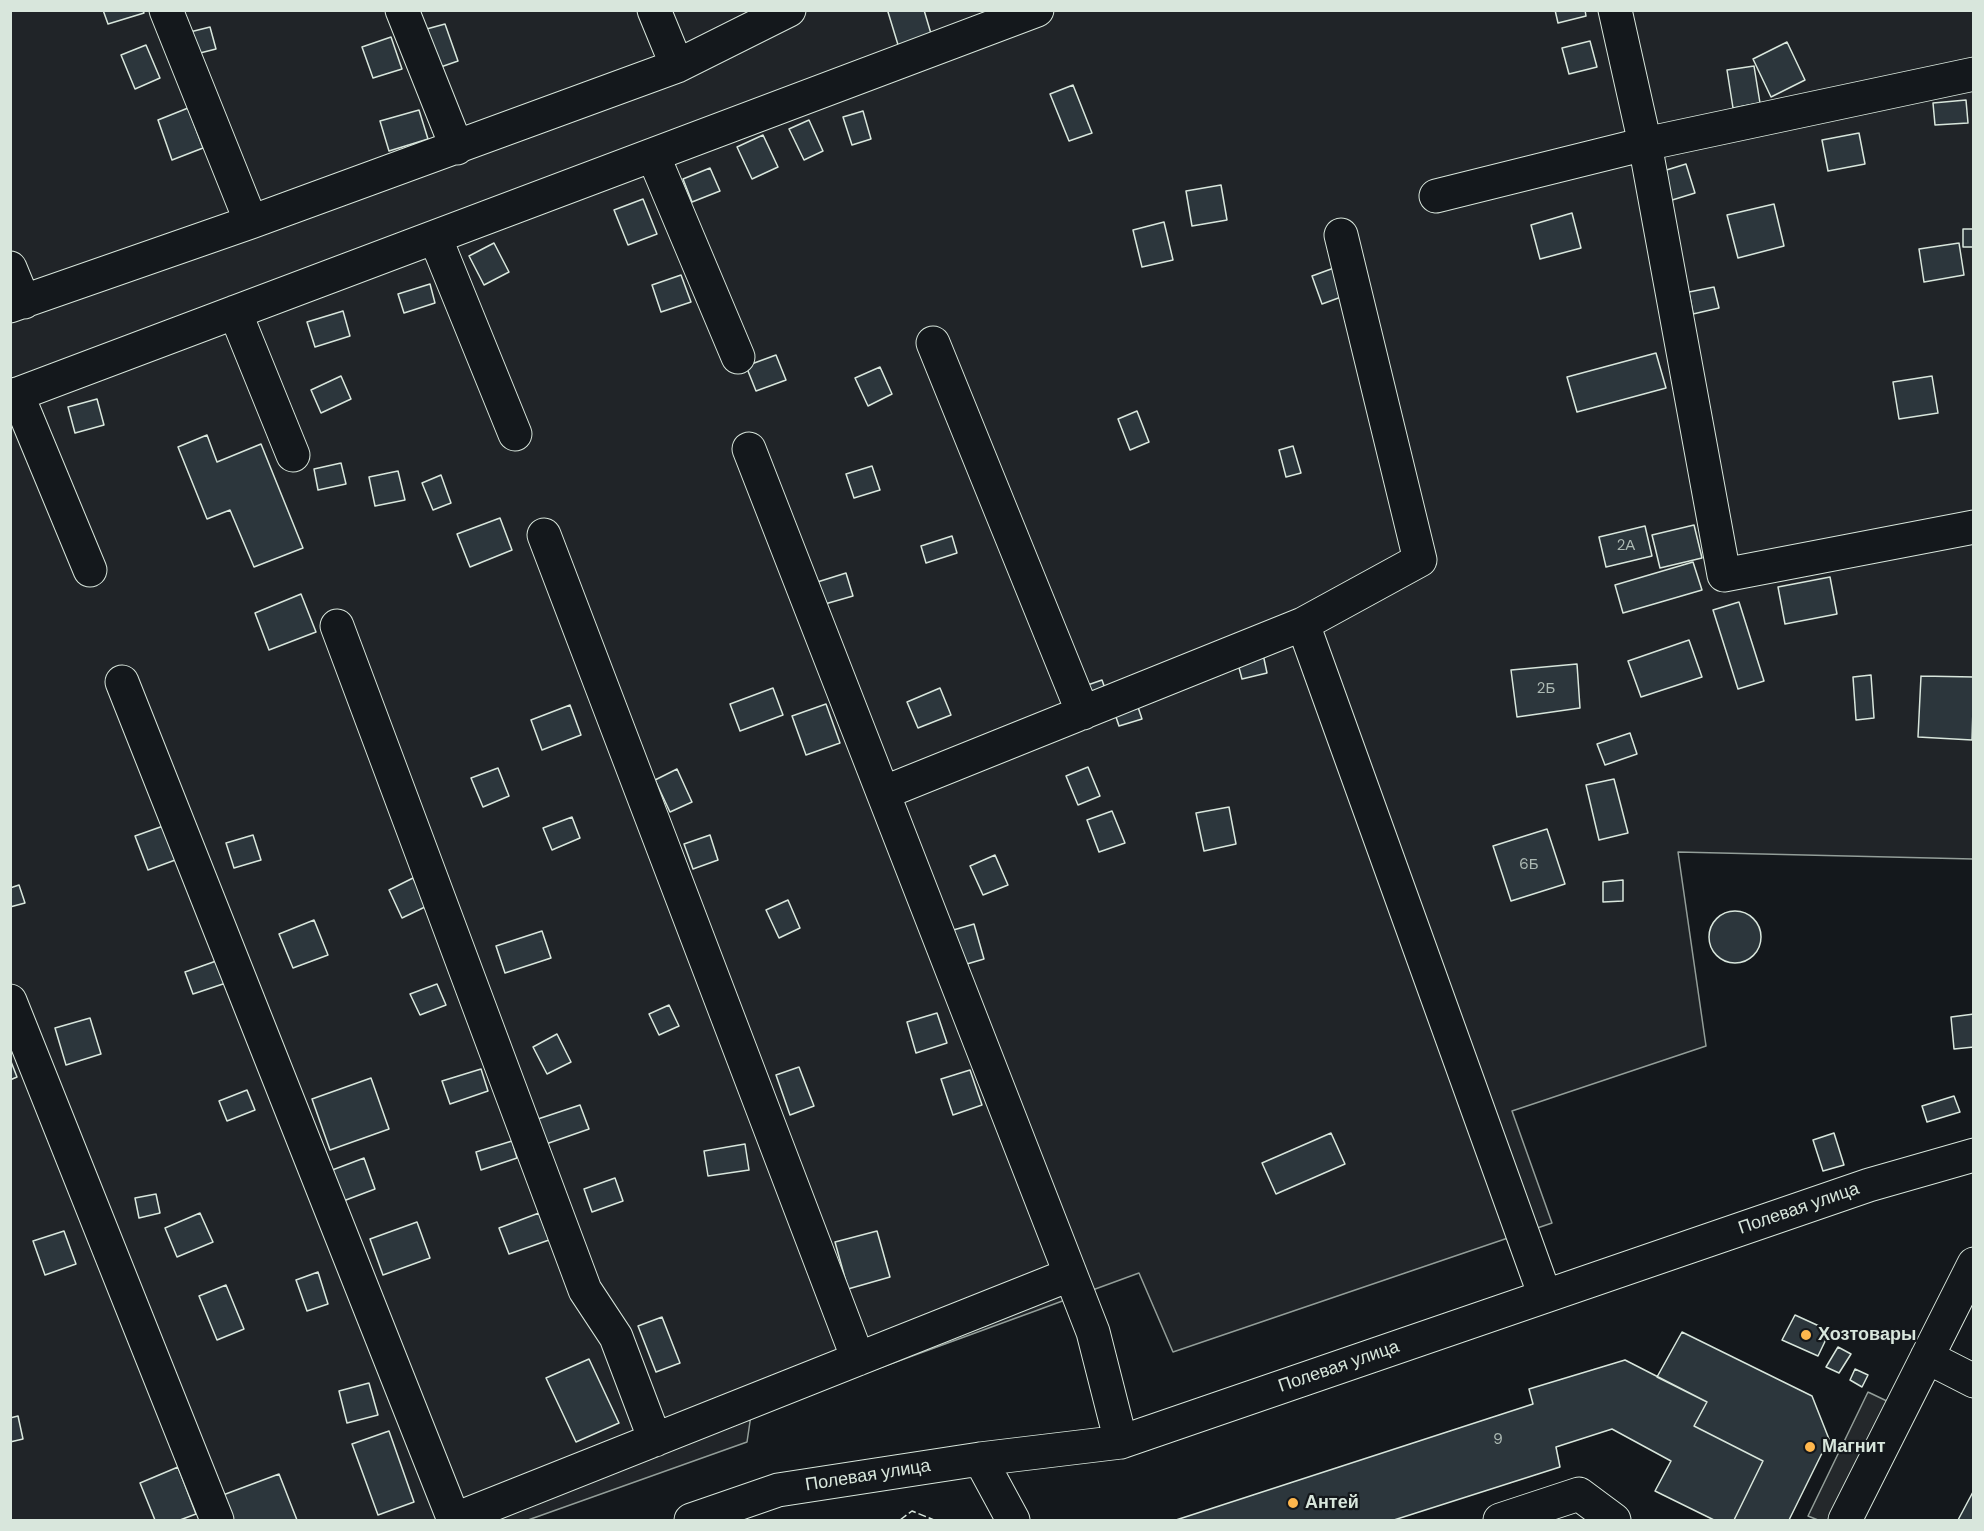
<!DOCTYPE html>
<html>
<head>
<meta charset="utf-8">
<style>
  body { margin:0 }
  #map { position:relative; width:1984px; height:1531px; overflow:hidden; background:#14181c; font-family:"DM Sans",sans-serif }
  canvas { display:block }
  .frame { position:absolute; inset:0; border:12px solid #d8e6dc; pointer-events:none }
</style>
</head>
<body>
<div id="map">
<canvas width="1984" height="1531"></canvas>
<div class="frame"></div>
</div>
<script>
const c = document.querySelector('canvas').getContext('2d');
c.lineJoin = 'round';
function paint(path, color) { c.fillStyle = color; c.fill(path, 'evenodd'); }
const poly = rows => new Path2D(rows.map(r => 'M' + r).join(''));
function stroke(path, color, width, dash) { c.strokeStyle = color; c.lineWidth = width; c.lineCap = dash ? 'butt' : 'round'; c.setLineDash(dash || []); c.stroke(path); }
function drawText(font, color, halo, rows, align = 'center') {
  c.font = font + ' "DM Sans",sans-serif'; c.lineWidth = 4.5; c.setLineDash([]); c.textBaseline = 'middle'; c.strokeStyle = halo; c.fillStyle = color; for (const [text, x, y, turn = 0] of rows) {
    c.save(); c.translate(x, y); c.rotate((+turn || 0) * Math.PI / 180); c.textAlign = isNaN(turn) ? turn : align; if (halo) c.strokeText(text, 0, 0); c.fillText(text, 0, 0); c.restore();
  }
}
const green = poly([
  [10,11,1973,11,1973,859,1678,852,1706,1046,1512,1111,1552,1223,1173,1352,1139,1273,751,1415,747,1442,528,1520,11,1520,10,11]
]);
paint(green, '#202428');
stroke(green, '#939e99', 1.5);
const parking = poly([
  [1868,1392,1891,1403,1834,1520,1818,1520,1808,1516,1868,1392]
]);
paint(parking, '#24282b');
stroke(parking, '#939e99', 1.5);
const building = poly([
  [103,10,143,10,144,13,108,24,103,10],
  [891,10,924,10,932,37,899,48,888,12,891,10],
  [1555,10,1585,10,1586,16,1558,23,1555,10],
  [445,24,458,61,435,69,423,30,445,24],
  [210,27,216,49,188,56,182,34,210,27],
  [391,37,402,69,373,78,362,47,391,37],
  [1590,41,1597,67,1569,74,1562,48,1590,41],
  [1787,42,1805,80,1771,97,1753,59,1787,42],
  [146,45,160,78,135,89,121,55,146,45],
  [1754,66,1760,103,1733,108,1727,70,1754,66],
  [1073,85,1092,133,1069,141,1050,94,1073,85],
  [1966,100,1968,123,1935,125,1933,103,1966,100],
  [188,108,203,148,172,160,158,120,188,108],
  [419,110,428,139,389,151,380,121,419,110],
  [863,111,871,139,852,145,843,117,863,111],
  [809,120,823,151,804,160,789,129,809,120],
  [1859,133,1865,164,1828,171,1822,140,1859,133],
  [763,135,778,167,752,179,737,147,763,135],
  [1686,164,1695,193,1669,201,1660,172,1686,164],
  [710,168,720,191,692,202,683,179,710,168],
  [1221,185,1227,220,1192,226,1186,191,1221,185],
  [643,199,657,234,628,245,614,210,643,199],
  [1774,204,1784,246,1738,258,1727,215,1774,204],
  [1572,213,1581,248,1540,259,1531,225,1572,213],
  [1164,222,1173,260,1142,267,1133,230,1164,222],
  [1963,229,1974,229,1974,247,1963,247,1963,229],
  [494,243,509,272,484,285,469,256,494,243],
  [1959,243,1964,275,1924,282,1919,249,1959,243],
  [1342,265,1352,293,1322,304,1312,276,1342,265],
  [681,275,691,302,661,312,652,285,681,275],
  [430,284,435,303,404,313,398,294,430,284],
  [1714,287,1719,308,1693,314,1689,292,1714,287],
  [343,311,350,336,315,347,307,322,343,311],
  [1656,353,1666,388,1577,412,1567,377,1656,353],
  [776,355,786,380,756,391,746,366,776,355],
  [880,367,892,394,868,406,855,378,880,367],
  [341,376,351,399,321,413,311,390,341,376],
  [1932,376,1938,413,1899,419,1893,382,1932,376],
  [97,399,104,425,75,433,68,407,97,399],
  [1137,411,1149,442,1130,450,1118,419,1137,411],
  [207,435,217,462,261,444,303,548,254,567,230,510,207,519,178,447,207,435],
  [1293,446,1301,473,1286,477,1279,450,1293,446],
  [341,463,346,484,318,490,314,469,341,463],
  [872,466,880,490,854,498,846,474,872,466],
  [398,471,405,500,375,506,369,477,398,471],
  [441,475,451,503,433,510,422,483,441,475],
  [500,518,512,550,470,567,457,534,500,518],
  [1694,525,1702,558,1660,568,1652,535,1694,525],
  [1645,526,1652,556,1606,567,1599,537,1645,526],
  [952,536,957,553,926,563,921,546,952,536],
  [1693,562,1702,590,1623,613,1615,585,1693,562],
  [846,573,853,596,818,606,811,584,846,573],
  [1830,577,1837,614,1785,624,1778,587,1830,577],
  [301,594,316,632,269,650,255,613,301,594],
  [1739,602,1764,681,1738,689,1713,610,1739,602],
  [1689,640,1702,677,1641,697,1628,661,1689,640],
  [1263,654,1267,673,1242,679,1237,660,1263,654],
  [1577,664,1580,708,1517,717,1511,670,1577,664],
  [1871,675,1874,718,1856,720,1853,677,1871,675],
  [1921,676,1974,677,1972,740,1918,737,1921,676],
  [1102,680,1109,700,1079,688,1102,680],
  [773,688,783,715,740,731,730,704,773,688],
  [940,688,951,715,918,728,907,702,940,688],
  [1136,701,1142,719,1119,726,1113,708,1136,701],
  [826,704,840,743,806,755,792,716,826,704],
  [570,705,581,735,542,750,531,720,570,705],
  [1630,733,1637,754,1605,765,1597,744,1630,733],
  [1088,767,1100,796,1078,805,1066,776,1088,767],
  [498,768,509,796,483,807,471,778,498,768],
  [677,769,692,802,670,812,655,780,677,769],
  [1614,779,1628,833,1599,840,1586,785,1614,779],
  [1229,807,1236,844,1204,851,1196,813,1229,807],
  [1112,811,1125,843,1099,852,1087,820,1112,811],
  [572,817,580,838,552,850,543,828,572,817],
  [166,825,178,859,148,870,135,836,166,825],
  [1547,829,1565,884,1511,901,1493,846,1547,829],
  [253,835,261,860,234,868,226,843,253,835],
  [710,835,718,860,693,869,684,844,710,835],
  [995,855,1008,885,983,895,970,866,995,855],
  [413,878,427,906,402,918,389,890,413,878],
  [1623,880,1623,901,1603,902,1603,882,1623,880],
  [19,885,25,903,10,907,10,888,19,885],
  [788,900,800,928,779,938,766,910,788,900],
  '1709 937a26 26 0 1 1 52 0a26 26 0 1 1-52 0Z',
  [314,920,328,955,293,968,279,934,314,920],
  [974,924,984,959,960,966,950,931,974,924],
  [542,931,551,958,505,973,496,946,542,931],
  [219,960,226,983,193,994,185,972,219,960],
  [437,984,446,1005,420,1015,410,994,437,984],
  [669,1005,679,1026,659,1035,649,1014,669,1005],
  [937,1013,947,1043,916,1053,907,1022,937,1013],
  [1974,1014,1974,1047,1954,1049,1951,1017,1974,1014],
  [90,1018,101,1054,66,1065,55,1028,90,1018],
  [557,1034,571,1062,547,1074,533,1047,557,1034],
  [10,1059,17,1077,10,1080,10,1059],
  [799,1067,814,1106,790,1115,776,1075,799,1067],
  [481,1069,488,1091,450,1104,442,1081,481,1069],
  [970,1070,982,1105,953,1115,941,1079,970,1070],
  [371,1078,389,1129,330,1150,312,1099,371,1078],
  [247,1090,255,1110,227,1121,219,1101,247,1090],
  [1954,1096,1960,1112,1927,1122,1922,1106,1954,1096],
  [580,1105,589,1129,546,1144,538,1119,580,1105],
  [1331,1133,1345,1164,1276,1194,1262,1163,1331,1133],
  [1834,1133,1844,1165,1823,1171,1813,1140,1834,1133],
  [512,1141,517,1158,481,1170,476,1152,512,1141],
  [745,1144,749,1170,708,1176,704,1151,745,1144],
  [364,1158,375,1189,338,1203,327,1172,364,1158],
  [615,1178,623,1201,592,1212,584,1189,615,1178],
  [156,1194,160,1213,139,1218,135,1198,156,1194],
  [200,1213,213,1242,177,1257,165,1228,200,1213],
  [539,1213,549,1240,509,1254,499,1228,539,1213],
  [417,1222,430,1258,383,1275,370,1239,417,1222],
  [64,1231,76,1264,45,1275,33,1241,64,1231],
  [877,1231,890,1277,848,1289,835,1242,877,1231],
  [318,1272,328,1304,307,1311,296,1280,318,1272],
  [226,1285,244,1329,217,1340,199,1296,226,1285],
  [1795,1315,1830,1331,1818,1356,1782,1340,1795,1315],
  [662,1317,680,1363,656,1372,638,1326,662,1317],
  [1682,1332,1812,1396,1829,1439,1789,1520,1734,1520,1763,1461,1694,1426,1707,1402,1657,1377,1682,1332],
  [1838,1347,1851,1354,1839,1373,1826,1367,1838,1347],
  [589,1359,619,1423,576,1442,546,1378,589,1359],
  [1625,1360,1707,1402,1694,1426,1763,1461,1734,1520,1714,1520,1655,1491,1671,1461,1612,1429,1556,1447,1560,1467,1394,1520,1176,1520,1533,1404,1529,1389,1625,1360],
  [1855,1369,1868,1375,1862,1387,1850,1380,1855,1369],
  [369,1383,378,1415,347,1423,339,1391,369,1383],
  [18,1416,23,1439,10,1442,10,1418,18,1416],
  [389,1431,414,1502,378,1515,352,1444,389,1431],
  [178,1467,196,1514,180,1520,155,1520,140,1483,178,1467],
  [279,1474,297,1520,232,1520,223,1495,279,1474],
  [1974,1490,1974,1520,1958,1520,1974,1490]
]);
paint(building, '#2c363c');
stroke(building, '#d8e6dc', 1.5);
const minor = poly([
  [166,10,251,222],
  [402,10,457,148],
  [654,10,677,66],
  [1615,10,1645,144,1974,74],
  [653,155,738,357],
  [1436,196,1645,144,1724,575,1974,527],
  [435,237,515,434],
  [10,268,24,302],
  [10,306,251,222,677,66,789,10],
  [235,312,293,455],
  [933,343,1083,713],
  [17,394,90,570],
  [10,397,1037,10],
  [749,449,1093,1332,1121,1442],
  [544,535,858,1359],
  [1303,624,1545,1296],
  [337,626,585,1290,616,1337,655,1440],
  [122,682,454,1520],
  [883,793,1303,624,1420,560,1341,235],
  [10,1001,217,1520],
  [1927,1357,1974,1381],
  [980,1459,1013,1520],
  [453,1520,1069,1275],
  [691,1520,778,1490,980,1459,1121,1442,1869,1185,1974,1155],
  [1500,1520,1579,1494,1614,1520],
  [1845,1520,1974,1264]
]);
stroke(minor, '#d8e6dc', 35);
stroke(minor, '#14181c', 33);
stroke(poly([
  [900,1520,912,1511,934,1520]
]), '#d8e6dc', 1.5, [8, 3]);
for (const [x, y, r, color] of [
  [1806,1335,6,"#ffb74d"],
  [1810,1447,6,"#ffb74d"],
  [1293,1503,6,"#ffb74d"]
]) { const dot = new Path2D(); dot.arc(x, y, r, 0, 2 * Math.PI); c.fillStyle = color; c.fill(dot); stroke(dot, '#14181c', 2); }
drawText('15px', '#adbab4', null, [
  ["2А",1626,546],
  ["2Б",1546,689],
  ["6Б",1529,865],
  ["9",1498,1440]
]);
drawText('18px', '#d8e6dc', '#14181c', [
  ["Полевая улица",1799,1209,-19],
  ["Полевая улица",1339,1367,-19],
  ["Полевая улица",868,1476,-9]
]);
drawText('bold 18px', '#d8e6dc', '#14181c', [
  ["Хозтовары",1818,1335],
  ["Магнит",1822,1447],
  ["Антей",1305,1503]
], 'left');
</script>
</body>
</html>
